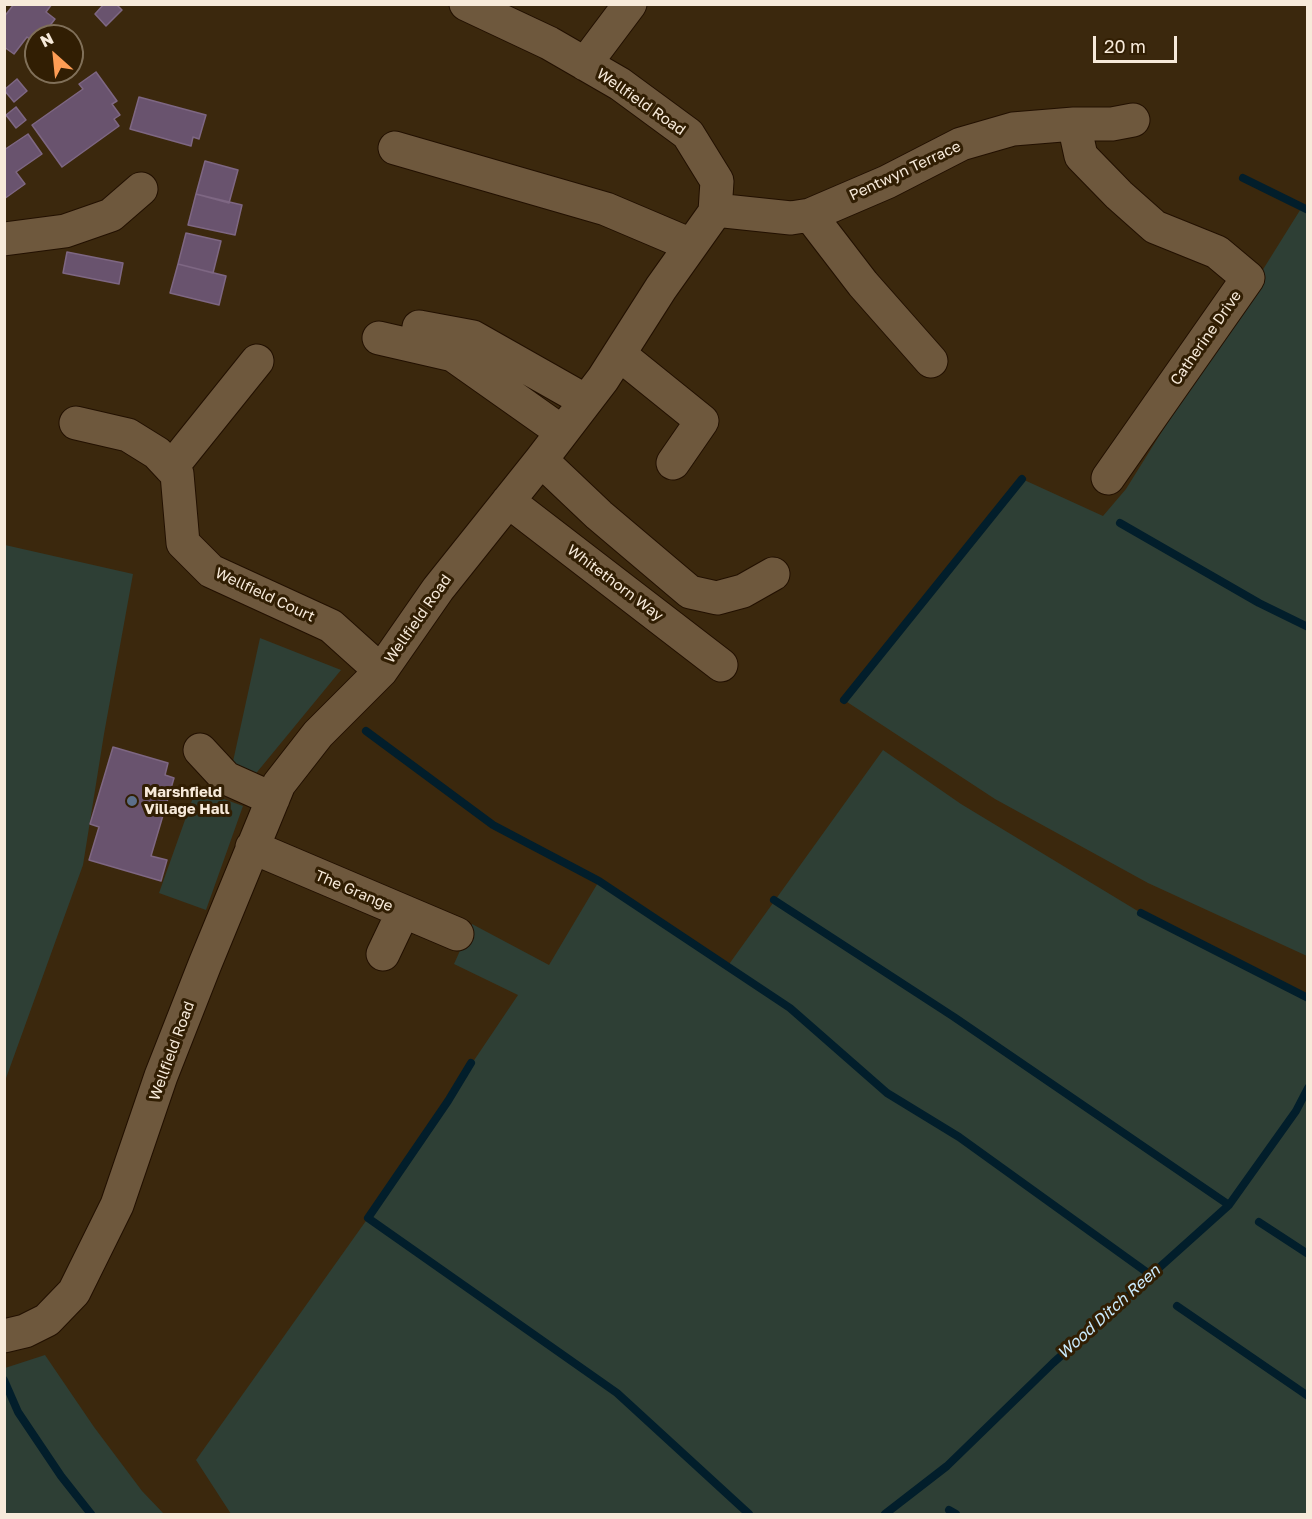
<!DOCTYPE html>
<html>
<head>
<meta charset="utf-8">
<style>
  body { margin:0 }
  #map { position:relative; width:1312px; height:1519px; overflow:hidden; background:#3b280d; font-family:"Golos Text",sans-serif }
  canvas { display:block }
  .frame { position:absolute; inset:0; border:6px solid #f7eada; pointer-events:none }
  .north { position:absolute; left:24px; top:24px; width:60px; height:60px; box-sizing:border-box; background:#311e03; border:2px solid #807059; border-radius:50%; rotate:333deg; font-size:16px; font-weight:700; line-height:24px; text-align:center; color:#f7eada }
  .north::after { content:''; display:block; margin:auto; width:21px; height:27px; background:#fd9d55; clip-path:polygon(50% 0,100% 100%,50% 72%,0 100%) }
  .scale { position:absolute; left:1093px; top:36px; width:84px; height:27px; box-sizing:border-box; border:3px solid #f7eada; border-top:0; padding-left:8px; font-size:18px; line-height:21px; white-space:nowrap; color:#f7eada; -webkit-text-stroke:4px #311e03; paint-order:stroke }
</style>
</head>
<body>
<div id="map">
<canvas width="1312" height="1519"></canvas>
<div class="frame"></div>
<div class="north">N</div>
<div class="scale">20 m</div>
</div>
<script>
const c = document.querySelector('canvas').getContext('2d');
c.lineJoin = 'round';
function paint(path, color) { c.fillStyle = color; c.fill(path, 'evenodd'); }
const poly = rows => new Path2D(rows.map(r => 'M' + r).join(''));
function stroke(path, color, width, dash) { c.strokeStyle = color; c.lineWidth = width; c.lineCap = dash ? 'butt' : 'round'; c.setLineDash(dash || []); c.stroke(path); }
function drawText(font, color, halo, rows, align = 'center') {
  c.font = font + ' "Golos Text",sans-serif'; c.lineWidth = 6; c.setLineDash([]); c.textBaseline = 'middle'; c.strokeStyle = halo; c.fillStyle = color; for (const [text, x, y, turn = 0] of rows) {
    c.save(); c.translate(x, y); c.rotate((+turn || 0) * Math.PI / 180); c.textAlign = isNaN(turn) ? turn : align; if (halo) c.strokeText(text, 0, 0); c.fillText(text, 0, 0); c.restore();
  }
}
paint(poly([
  [1302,207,1307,210,1307,956,1148,883,995,799,844,700,1022,479,1103,516,1126,489],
  [5,545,133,574,104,734,83,865,5,1081],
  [260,638,341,670,253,777,232,766],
  [883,750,961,804,1141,913,1307,998,1307,1514,231,1514,196,1460,368,1218,518,995,454,964,472,924,549,965,599,881,727,967],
  [196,789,243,806,206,910,159,893],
  [45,1355,94,1427,142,1491,164,1514,5,1514,5,1368]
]), '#2e3f35');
stroke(poly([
  [1243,178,1308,210],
  [1120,523,1259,603,1308,627],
  [844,700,1022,479],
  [366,731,493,825,599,881,790,1008,887,1093,959,1137,1152,1276],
  [774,900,954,1017,1229,1205],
  [1141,913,1308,998],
  [471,1063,448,1101,368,1218,617,1393,749,1514],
  [1259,1222,1308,1254],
  [1177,1306,1308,1396],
  [4,1380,18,1412,61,1476,91,1514],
  [949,1510,956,1514],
  [885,1514,947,1466,1053,1363,1229,1205,1296,1111,1308,1088]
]), '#021e2b', 8);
const building = poly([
  [14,4,52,4,46,12,55,19,42,36,36,36,36,44,27,37,14,54,4,47,4,17,14,4],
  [104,4,116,4,122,10,106,26,95,14,104,4],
  [96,72,117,101,112,104,120,115,114,119,119,126,62,167,32,125,83,89,79,84,96,72],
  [17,79,27,91,14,102,4,90,17,79],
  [139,97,206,115,199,139,193,137,191,146,130,129,139,97],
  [16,107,26,120,16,128,6,115,16,107],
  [28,134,42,154,16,172,25,184,4,199,4,150,28,134],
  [205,161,238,170,229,203,196,194,205,161],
  [196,194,242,205,235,235,188,225,196,194],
  [186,233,221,241,213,273,178,264,186,233],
  [67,252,123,263,119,284,63,273,67,252],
  [178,264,226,276,219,305,170,293,178,264],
  [113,747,168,763,165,775,174,778,151,856,167,860,161,881,89,860,99,827,90,824,113,747]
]);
paint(building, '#69536e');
stroke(building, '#7e6783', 1.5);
const minor = poly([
  [585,64,630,4],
  [1074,124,1081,156,1119,195,1155,227,1217,252,1248,278,1108,478],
  [395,148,606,209,691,245],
  [715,210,791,218,810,215,887,182,961,144,1013,129,1074,124,1112,124,1133,120],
  [810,215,863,284,931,361],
  [4,239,65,231,111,215,141,189],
  [419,327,473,337,586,401],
  [379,338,453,355,562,432],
  [619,354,702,421,673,463],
  [76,423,128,435,157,453,171,468,177,474,183,543,211,571,331,626,381,671],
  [541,460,599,515,690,592,717,598,743,591,773,574],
  [171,468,257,361],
  [508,501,721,665],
  [200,750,226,778,273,799],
  [252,847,457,934],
  [383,954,403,912],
  [4,1336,25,1331,47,1320,74,1292,117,1205,161,1076,205,964,279,784,318,734,381,671,438,589,541,460,603,379,661,288,715,212,717,181,688,134,620,84,549,43,466,4]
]);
stroke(minor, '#221000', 35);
stroke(minor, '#6e583d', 33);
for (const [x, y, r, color] of [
  [132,801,6,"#5c6f8a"]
]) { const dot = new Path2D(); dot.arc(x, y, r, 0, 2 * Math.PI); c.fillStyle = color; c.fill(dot); stroke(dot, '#311e03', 2); }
drawText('15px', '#f7eada', '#311e03', [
  ["Wellfield Road",641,102,35],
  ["Pentwyn Terrace",905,171,-25],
  ["Catherine Drive",1206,338,-55],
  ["Whitethorn Way",615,583,37],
  ["Wellfield Court",265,595,25],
  ["Wellfield Road",418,619,-55],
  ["The Grange",354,891,23],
  ["Wellfield Road",172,1051,-70]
]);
drawText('bold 15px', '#f7eada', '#311e03', [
  ["Marshfield",144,792],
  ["Village Hall",144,809]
], 'left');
drawText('italic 16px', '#c9eafd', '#311e03', [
  ["Wood Ditch Reen",1109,1312,-42]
]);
</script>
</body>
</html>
